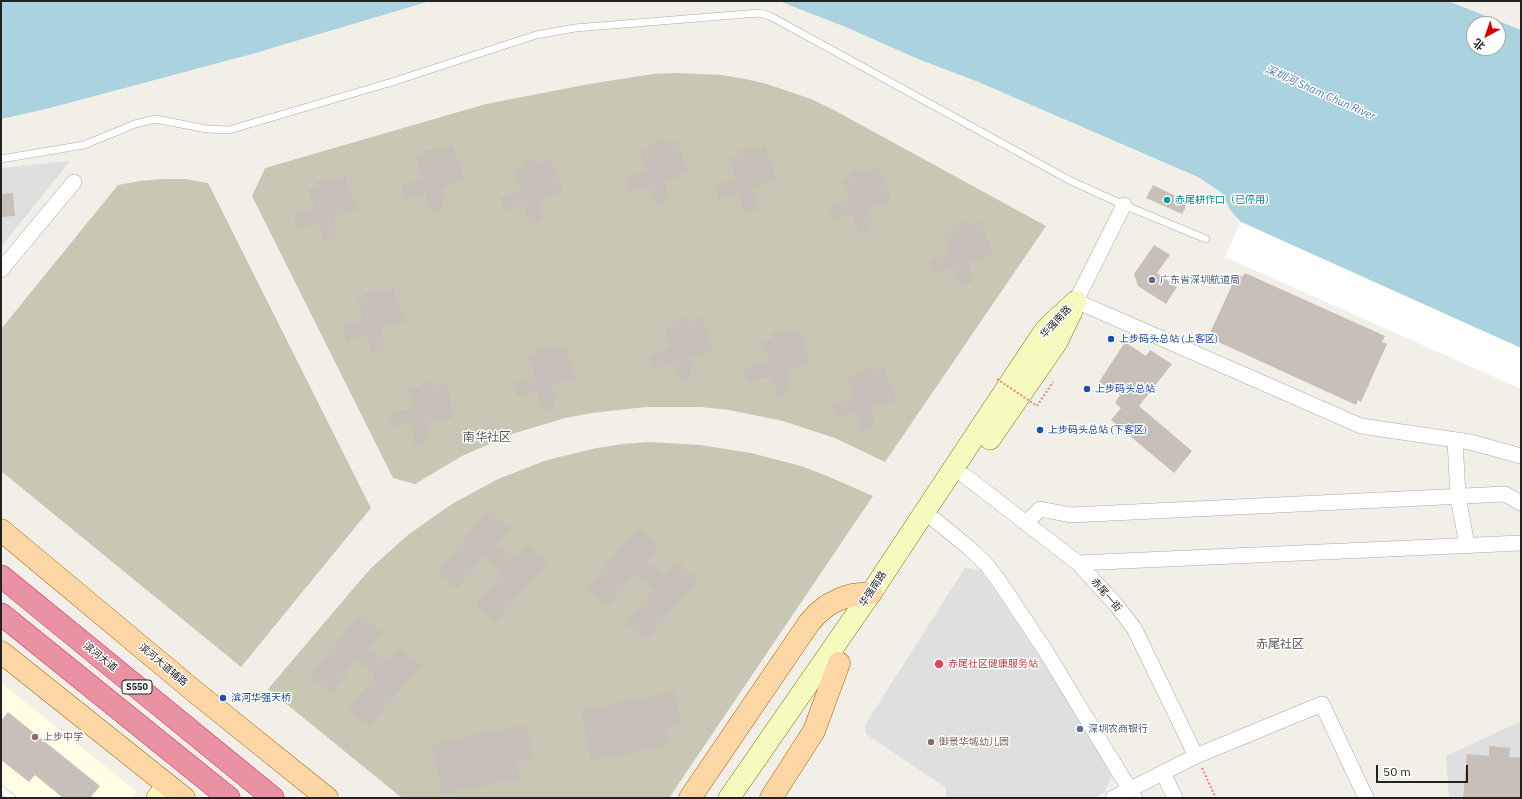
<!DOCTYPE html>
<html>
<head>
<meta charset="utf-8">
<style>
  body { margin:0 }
  #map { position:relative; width:1522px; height:799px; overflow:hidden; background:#f2efe9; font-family:"IBM Plex Sans","Noto Sans SC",sans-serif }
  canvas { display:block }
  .frame { position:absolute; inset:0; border:2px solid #222; pointer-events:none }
  .north { position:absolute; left:1466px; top:16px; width:40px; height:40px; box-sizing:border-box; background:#fff; border:1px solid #a7a7a7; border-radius:50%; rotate:220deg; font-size:11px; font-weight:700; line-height:16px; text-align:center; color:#222 }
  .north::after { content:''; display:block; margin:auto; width:14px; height:18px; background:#d40000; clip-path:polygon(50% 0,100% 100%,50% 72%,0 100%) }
  .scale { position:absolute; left:1376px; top:765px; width:92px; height:18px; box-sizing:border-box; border:2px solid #222; border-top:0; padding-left:5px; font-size:12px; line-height:14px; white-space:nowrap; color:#222; -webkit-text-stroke:3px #fff; paint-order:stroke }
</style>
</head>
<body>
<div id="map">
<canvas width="1522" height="799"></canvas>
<div class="frame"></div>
<div class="north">北</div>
<div class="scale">50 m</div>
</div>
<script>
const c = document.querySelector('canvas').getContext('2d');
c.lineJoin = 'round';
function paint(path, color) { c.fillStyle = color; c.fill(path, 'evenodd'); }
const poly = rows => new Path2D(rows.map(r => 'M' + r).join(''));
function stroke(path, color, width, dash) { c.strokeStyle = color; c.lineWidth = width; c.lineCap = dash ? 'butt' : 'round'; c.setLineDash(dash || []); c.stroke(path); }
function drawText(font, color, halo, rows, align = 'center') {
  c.font = font + ' "IBM Plex Sans","Noto Sans SC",sans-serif'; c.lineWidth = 3; c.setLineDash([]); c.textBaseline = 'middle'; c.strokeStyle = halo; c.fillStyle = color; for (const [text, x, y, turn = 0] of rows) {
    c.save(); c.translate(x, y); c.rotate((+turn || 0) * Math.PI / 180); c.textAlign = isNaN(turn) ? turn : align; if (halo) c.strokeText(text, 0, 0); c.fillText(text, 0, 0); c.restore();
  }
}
paint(poly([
  [70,161,1,247,1,168],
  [965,568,980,570,1009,611,1068,700,1093,742,1111,776,1105,792,1094,798,946,798,946,788,866,734,865,725],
  [1521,721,1521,798,1449,798,1446,756]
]), '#e0dfdf');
paint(poly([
  [1,683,137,792,132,798,1,798]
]), '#ffffe5');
paint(poly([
  [676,73,722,75,745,79,767,84,811,99,832,109,1046,226,885,462,835,438,783,421,729,410,701,407,646,407,592,413,565,418,512,434,462,456,415,484,393,478,252,196,265,168,486,104,589,84,653,74],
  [163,179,185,179,208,183,371,508,241,667,1,471,1,329,118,185,140,181],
  [648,442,700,445,751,453,801,466,825,475,873,496,669,798,402,798,268,689,370,569,409,534,452,504,498,479,547,460,597,448,623,444]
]), '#c7c7b4');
paint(poly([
  [1,1,430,1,252,54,46,109,1,119],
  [779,1,1448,1,1521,30,1521,350,1241,222,1230,210,1222,193,1198,177,976,81,918,59,848,28],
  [1474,24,1498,24,1498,48,1474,48]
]), '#aad3df');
paint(poly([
  [1241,222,1521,348,1521,389,1225,257]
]), '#fff');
paint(poly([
  [662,140,663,144,676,140,689,173,664,181,668,193,665,194,668,201,656,206,649,186,630,192,625,179,647,171,640,152,649,149,648,145],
  [452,146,465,179,441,188,445,199,441,201,444,208,432,212,425,193,406,199,401,186,423,178,416,159,425,156,424,151,438,147,439,151],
  [751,147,752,151,765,147,777,180,753,188,757,200,754,201,757,209,745,213,738,193,719,200,714,186,736,179,729,159,738,156,737,152],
  [536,158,538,163,551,158,563,191,539,200,543,211,539,212,542,220,530,224,523,205,505,211,500,197,521,190,514,171,524,168,522,163],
  [879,167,892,201,868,209,872,221,868,222,871,229,859,233,852,214,833,220,829,207,850,199,843,180,852,177,851,172,865,168,866,172],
  [345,176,357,209,333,218,337,229,333,231,336,238,324,242,317,223,298,229,294,216,315,208,308,189,317,186,316,181,330,177,332,181],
  [1153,185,1188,202,1182,214,1146,198],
  [13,193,15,216,1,217,1,194],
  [966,221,967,226,980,221,993,254,968,263,973,275,969,276,972,283,960,287,953,268,934,274,930,261,951,253,944,234,953,231,952,226],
  [1154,245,1170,255,1157,273,1177,287,1166,304,1138,286,1134,274],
  [1245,273,1385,336,1382,342,1387,344,1361,402,1358,400,1356,405,1214,340,1216,336,1210,333,1237,274,1242,277],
  [378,288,380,292,393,288,405,321,381,329,385,341,381,342,384,350,372,354,365,334,347,341,342,327,363,320,356,300,365,297,364,293],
  [687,317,689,322,702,317,713,351,689,358,692,370,689,372,691,379,680,383,673,363,654,369,650,355,671,349,665,329,674,326,673,322],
  [785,330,786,334,800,330,811,363,787,371,790,383,787,384,789,392,778,396,771,376,748,383,743,369,769,361,763,342,772,339,771,334],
  [1125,342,1146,356,1150,350,1172,364,1139,406,1192,451,1174,473,1111,420,1121,408,1115,403,1120,395,1099,382],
  [550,345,552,349,565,345,576,378,552,387,556,398,552,399,555,407,543,411,536,391,518,397,513,383,535,376,528,357,538,354,536,350],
  [870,366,871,371,884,366,896,400,871,408,875,419,872,421,874,428,862,432,856,412,837,418,832,404,854,398,847,378,857,375,855,371],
  [434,381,435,386,448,384,453,419,428,422,429,435,425,435,426,443,414,445,412,424,392,426,390,412,412,409,410,389,420,388,419,383],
  [489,510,510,528,497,543,515,559,528,544,548,562,496,622,476,605,503,572,485,556,457,589,437,571],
  [639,528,659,546,646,561,655,569,665,577,677,562,698,580,646,640,625,622,653,590,635,574,607,607,586,589],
  [361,614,382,632,369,647,387,663,400,648,421,665,369,726,348,708,376,676,367,668,357,660,330,693,309,675],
  [674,691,682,725,665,729,669,745,591,761,581,711],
  [8,712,100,786,90,798,63,798,35,775,29,782,1,760,1,721],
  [526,724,533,758,516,762,520,778,442,794,432,744],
  [1489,746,1510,748,1509,757,1521,758,1521,798,1463,798,1467,754,1489,756]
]), '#c7bfb8');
const lane = poly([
  [1,159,84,145,135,124,155,119,207,129,229,130,392,82,536,35,575,28,759,13,770,16,1071,181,1124,205,1206,239],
  [1134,788,1139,798],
  [1,789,12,798]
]);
const street = poly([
  [1124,205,1076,301,1361,426,1470,442,1521,456],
  [1,270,74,182],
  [1455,440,1458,497,1467,545],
  [965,476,1078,563,1117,606,1134,628,1196,756],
  [935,520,968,547,986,564,999,581,1045,650,1130,790],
  [1026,523,1040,509,1071,515,1505,494,1521,503],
  [1078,563,1521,543],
  [1163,773,1175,798],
  [1113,798,1196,756,1322,704,1366,798]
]);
const secondary = poly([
  [990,439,1057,342,1072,311],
  [157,798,167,785],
  [729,798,871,593,1043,333,1050,325,1076,301]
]);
const primary = poly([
  [1,530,194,691,327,798],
  [1,652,184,798],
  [690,798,809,623,817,614,828,605,840,599,852,595,871,593],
  [771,798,814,731,839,663]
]);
const highway = poly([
  [1,576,273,798],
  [1,614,229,798]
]);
stroke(lane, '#a9a9a9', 8);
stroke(street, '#a9a9a9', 16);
stroke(secondary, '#707d05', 22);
stroke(primary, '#a06b00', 23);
stroke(highway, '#dc2a67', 23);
stroke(poly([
  [1037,406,1053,382],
  [1202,768,1216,798]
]), '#fa8072', 2, [2, 2]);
stroke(lane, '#fff', 7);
stroke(street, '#fff', 15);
stroke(secondary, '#f7fabf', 21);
stroke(primary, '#fcd6a4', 22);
stroke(highway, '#e892a2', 22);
stroke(poly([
  [997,379,1037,406]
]), '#fa8072', 2, [2, 2]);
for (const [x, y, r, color] of [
  [1167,200,4,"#0f9aa8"],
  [1152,280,4,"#5c6f8a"],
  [1111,339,4,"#1a4fb4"],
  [1087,389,4,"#1a4fb4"],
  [1040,430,4,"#1a4fb4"],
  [939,664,5,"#e0444e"],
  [223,698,4,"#1a4fb4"],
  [1080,729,4,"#5c6f8a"],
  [35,737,4,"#8d6e63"],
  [931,742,4,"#8d6e63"]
]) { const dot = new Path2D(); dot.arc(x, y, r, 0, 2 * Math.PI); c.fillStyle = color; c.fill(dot); stroke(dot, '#fff', 1.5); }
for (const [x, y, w] of [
  [137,687,30]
]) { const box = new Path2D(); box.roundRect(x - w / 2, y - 7, w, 14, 3); c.fillStyle = '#fff'; c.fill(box); stroke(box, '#222', 1); }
drawText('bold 9px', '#222', null, [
  ["S550",137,687]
]);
drawText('10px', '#0d838f', '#fff', [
  ["赤尾耕作口（已停用）",1175,200]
], 'left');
drawText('10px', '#4e5e75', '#fff', [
  ["广东省深圳航道局",1160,280],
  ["深圳农商银行",1088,729]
], 'left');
drawText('10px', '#222', '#fff', [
  ["华强南路",1056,322,-46],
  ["华强南路",873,589,-56],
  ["赤尾一街",1106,595,49],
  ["滨河大道",100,657,39],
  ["滨河大道辅路",163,665,40]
]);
drawText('10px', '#164399', '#fff', [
  ["上步码头总站 (上客区)",1119,339],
  ["上步码头总站",1095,389],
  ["上步码头总站 (下客区)",1048,430],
  ["滨河华强天桥",231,698]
], 'left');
drawText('10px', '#be3a42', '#fff', [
  ["赤尾社区健康服务站",948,664]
], 'left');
drawText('10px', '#785e54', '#fff', [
  ["上步中学",43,737],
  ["御景华城幼儿园",939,742]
], 'left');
drawText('italic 11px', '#4a7aab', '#fff', [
  ["深圳河 Sham Chun River",1320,93,24]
]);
drawText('12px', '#555', '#fff', [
  ["南华社区",487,438],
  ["赤尾社区",1280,645]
]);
</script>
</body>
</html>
